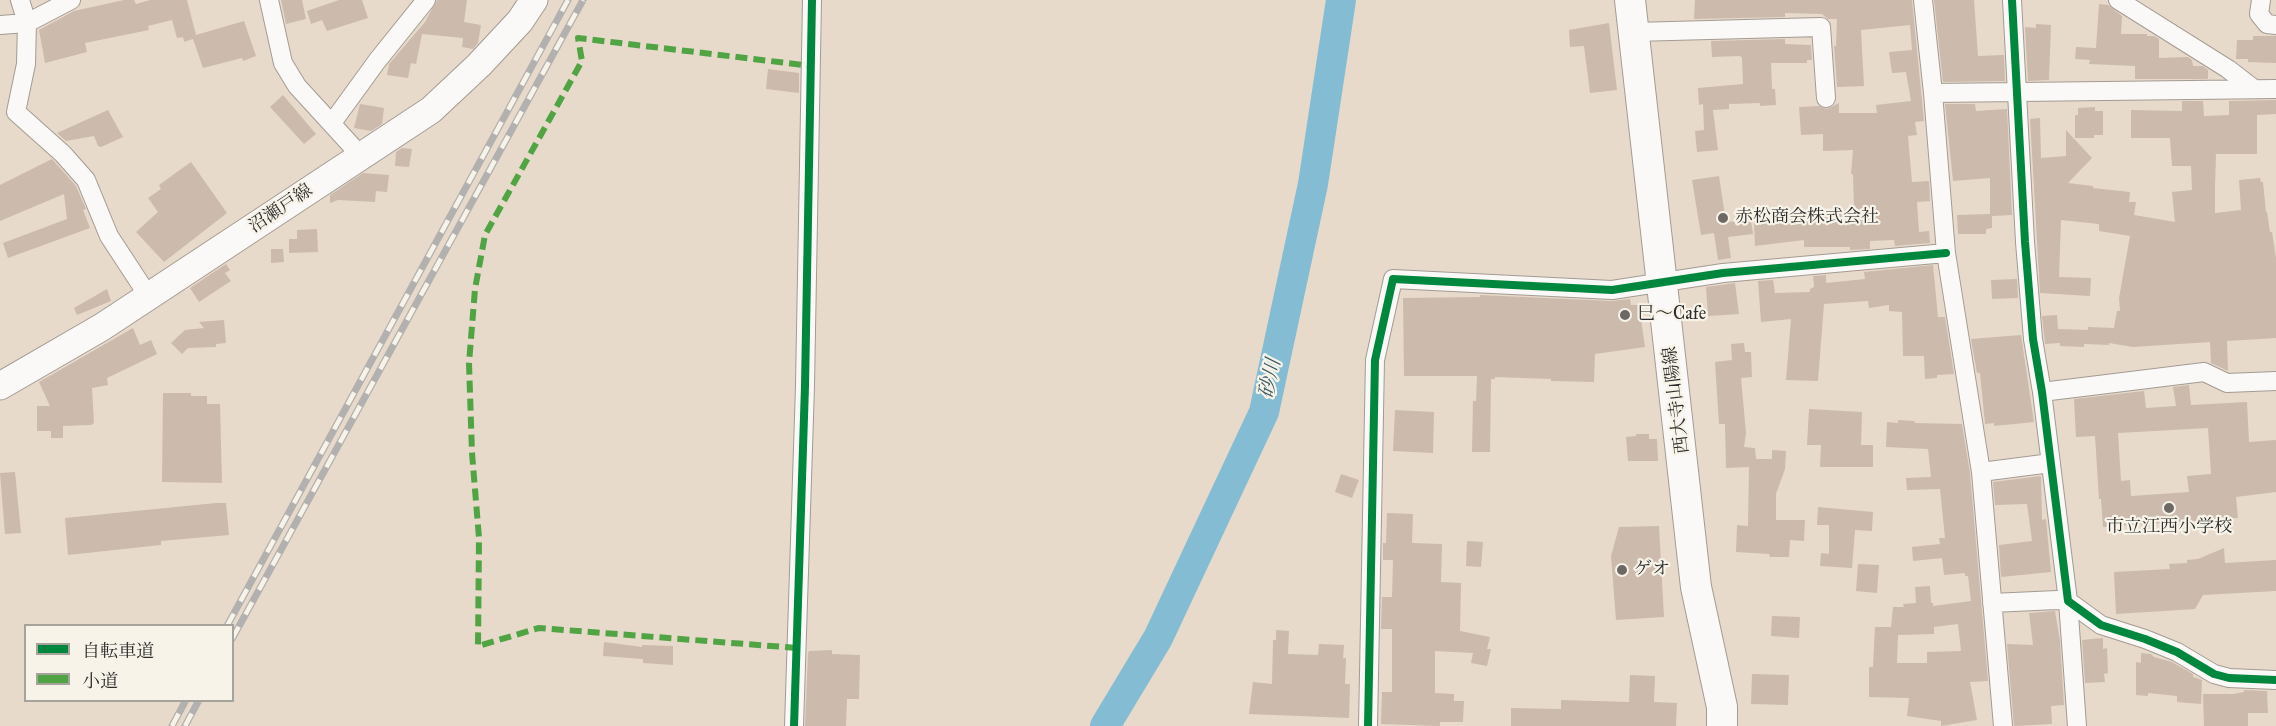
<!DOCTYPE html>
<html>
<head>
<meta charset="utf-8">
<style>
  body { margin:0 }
  #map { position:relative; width:2276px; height:726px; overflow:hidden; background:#e7dacb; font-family:"IM FELL Great Primer","Noto Serif JP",serif }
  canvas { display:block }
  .legend { position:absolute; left:24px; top:624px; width:210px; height:78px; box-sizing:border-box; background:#f7f3e8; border:2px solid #a5a39c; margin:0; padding:8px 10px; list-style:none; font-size:18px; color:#2b2b2b }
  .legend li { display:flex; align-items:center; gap:12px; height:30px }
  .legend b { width:30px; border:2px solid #a5a39c }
</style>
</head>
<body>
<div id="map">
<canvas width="2276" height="726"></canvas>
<ul class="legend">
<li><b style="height:8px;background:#00873e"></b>自転車道</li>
<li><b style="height:8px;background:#51a443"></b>小道</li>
</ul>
</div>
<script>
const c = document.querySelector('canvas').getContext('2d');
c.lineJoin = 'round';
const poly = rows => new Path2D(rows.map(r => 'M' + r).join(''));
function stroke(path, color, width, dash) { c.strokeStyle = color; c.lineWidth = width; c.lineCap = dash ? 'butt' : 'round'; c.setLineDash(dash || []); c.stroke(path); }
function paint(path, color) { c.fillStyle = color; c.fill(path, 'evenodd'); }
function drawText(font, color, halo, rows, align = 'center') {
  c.font = font + ' "IM FELL Great Primer","Noto Serif JP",serif'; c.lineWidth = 4.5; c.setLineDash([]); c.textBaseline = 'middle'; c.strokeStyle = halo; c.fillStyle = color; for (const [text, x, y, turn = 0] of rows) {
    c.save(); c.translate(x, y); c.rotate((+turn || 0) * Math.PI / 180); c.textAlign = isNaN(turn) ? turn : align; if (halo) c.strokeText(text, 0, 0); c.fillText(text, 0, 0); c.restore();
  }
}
stroke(poly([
  [1105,726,1158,638,1264,412,1313,184,1341,0]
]), '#84bdd3', 30);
paint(poly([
  [124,0,134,0,136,4,150,0,187,0,196,35,244,21,256,56,243,61,242,58,203,68,193,39,184,42,183,37,177,38,172,20,148,26,149,30,85,43,87,52,45,63,39,30,74,11],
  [281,0,302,0,306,19,286,24],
  [339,0,362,0,368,18,327,31,322,20,311,24,307,11],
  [437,0,467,0,464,22,481,25,478,43,473,49,462,47,463,38,422,34,416,64,411,63,408,78,387,75,389,64,425,22],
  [1695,0,1912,0,1924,121,1915,122,1917,135,1908,136,1912,182,1929,181,1930,201,1917,202,1919,232,1929,231,1930,243,1895,246,1894,240,1870,241,1870,249,1850,250,1850,247,1804,247,1804,240,1755,246,1754,223,1804,217,1804,210,1854,210,1853,174,1851,174,1853,150,1823,151,1823,134,1801,135,1799,107,1819,106,1827,109,1839,103,1839,113,1877,113,1876,105,1911,101,1906,72,1892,73,1889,52,1912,50,1910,25,1861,30,1864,86,1837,87,1834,46,1836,46,1837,19,1828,19,1822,14,1785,13,1785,17,1694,19],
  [1934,0,1974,0,1978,56,2004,55,2005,81,1943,82],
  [2099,4,2108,5,2122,16,2121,34,2147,34,2147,36,2154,36,2159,39,2159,58,2188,57,2192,60,2193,66,2203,66,2208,70,2208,79,2135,79,2135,66,2089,64,2090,60,2075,59,2076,47,2096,48],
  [1609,23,1617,90,1590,93,1584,46,1570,47,1569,30],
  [2036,24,2051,25,2049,80,2028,81,2025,27,2036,28],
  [2253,36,2276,36,2276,63,2248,62,2248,59,2236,59,2237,40,2253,40],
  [1785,39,1785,44,1811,45,1812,60,1807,60,1807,63,1771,63,1772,89,1775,89,1776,105,1760,106,1760,103,1729,104,1729,109,1713,110,1718,150,1697,152,1695,131,1704,130,1703,104,1699,105,1698,88,1743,84,1742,58,1740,56,1712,57,1711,41],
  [768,69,799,73,799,93,766,89],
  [283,95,316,134,304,144,270,107],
  [2276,100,2276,114,2257,115,2257,154,2216,154,2215,187,2215,213,2241,210,2239,180,2260,178,2261,182,2263,182,2266,212,2267,212,2270,232,2272,232,2276,258,2276,338,2227,341,2228,371,2211,363,2210,342,2133,347,2109,343,2109,345,2084,344,2084,347,2060,346,2060,343,2045,344,2042,316,2057,315,2058,329,2088,330,2088,327,2114,328,2117,311,2120,311,2119,298,2130,236,2099,231,2099,224,2061,220,2059,277,2091,278,2090,296,2040,293,2030,119,2040,118,2041,158,2066,156,2066,130,2092,158,2068,183,2093,186,2093,188,2130,192,2129,202,2136,202,2134,215,2175,222,2172,192,2192,190,2191,166,2172,166,2170,138,2131,138,2131,110,2182,111,2182,101,2203,101,2204,116,2229,115,2229,101],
  [360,104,384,108,382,124,371,131,354,128],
  [1945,104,1975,104,1976,111,2007,109,2012,215,1992,216,1992,228,1986,229,1986,234,1958,234,1957,215,1990,214,1990,178,1953,181],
  [2095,107,2095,111,2103,111,2103,135,2094,135,2094,138,2075,138,2075,115,2078,115,2078,108],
  [108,110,123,137,101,147,98,146,94,136,66,141,57,133],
  [402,148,412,149,409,167,395,166,396,152],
  [52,159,76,186,86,209,83,210,90,228,8,258,3,243,67,219,64,194,0,221,0,185],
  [191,162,227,213,164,262,136,232,158,212,148,198,161,189,159,185],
  [363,173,389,175,387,192,376,191,375,202,338,200,330,203,330,195],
  [1719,176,1726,222,1751,220,1753,234,1728,237,1731,258,1718,260,1714,233,1701,235,1692,180],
  [317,229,318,252,289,253,289,239,297,239,297,230],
  [271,249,283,249,284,262,271,263],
  [226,264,230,270,225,273,231,281,199,302,190,288],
  [1933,265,1938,317,1945,317,1954,374,1937,375,1937,378,1925,379,1924,356,1903,356,1902,312,1889,311,1889,305,1869,308,1868,301,1824,304,1818,381,1786,380,1791,319,1761,322,1758,281,1773,280,1775,293,1810,292,1810,289,1814,287,1813,276,1826,275,1826,283,1865,279,1864,272],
  [2017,279,2018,298,1992,299,1991,280],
  [1735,283,1739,314,1708,316,1706,287],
  [107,289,111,301,77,315,74,308],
  [1480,295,1611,301,1630,299,1631,305,1639,305,1645,347,1595,354,1594,382,1551,381,1551,379,1495,377,1495,379,1491,379,1490,452,1472,452,1473,401,1476,401,1477,376,1404,376,1403,298,1480,297],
  [224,320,226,343,216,344,216,347,188,348,182,354,171,343,185,330,204,328,199,322],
  [133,328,140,345,151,340,157,354,107,378,108,385,92,388,94,423,91,425,63,426,63,438,51,438,51,431,37,431,37,406,50,406,39,382],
  [2021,335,2034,422,1994,426,1994,423,1985,424,1980,373,1977,373,1971,339],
  [1744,343,1745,352,1751,352,1752,377,1741,378,1746,433,1744,447,1755,448,1756,459,1772,459,1772,450,1786,451,1785,469,1776,494,1776,520,1805,520,1804,541,1790,540,1789,557,1770,557,1769,554,1736,552,1737,525,1748,526,1749,467,1726,468,1725,424,1719,424,1715,362,1732,360,1731,344],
  [2189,385,2191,405,2247,402,2249,442,2276,440,2276,492,2236,497,2238,518,2103,527,2101,499,2099,499,2095,436,2076,437,2074,399,2144,391,2146,408,2176,406,2173,387],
  [2208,428,2211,474,2187,476,2189,492,2131,496,2130,480,2121,481,2118,433],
  [163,393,191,393,191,396,207,396,207,404,220,404,222,483,162,482],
  [1809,409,1862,412,1861,445,1873,445,1873,467,1820,467,1821,445,1807,445],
  [1395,410,1434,412,1433,453,1393,451],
  [1898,420,1915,421,1914,423,1962,424,1970,473,1988,681,1970,682,1977,720,1941,726,1941,721,1907,716,1909,698,1869,697,1869,667,1873,667,1875,627,1891,627,1893,607,1904,607,1903,604,1916,603,1915,587,1930,586,1931,603,1933,603,1933,606,1971,601,1968,576,1965,576,1965,573,1944,575,1942,558,1913,561,1912,547,1940,544,1939,538,1945,538,1940,489,1907,490,1906,478,1931,477,1928,449,1886,447,1887,422,1898,423],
  [1958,624,1961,651,1927,652,1927,663,1897,663,1898,635,1934,634,1934,627],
  [1636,434,1649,434,1649,439,1657,439,1658,461,1628,461,1626,437,1636,436],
  [15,472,21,533,5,534,0,473],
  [1341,474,1359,480,1352,498,1335,492],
  [2041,476,2042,520,2046,519,2051,572,2001,577,1999,545,2032,541,2027,504,1995,505,1993,482],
  [216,503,226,503,229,535,161,541,161,545,68,555,65,518],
  [1818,507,1873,512,1872,531,1855,530,1852,568,1820,566,1821,553,1829,554,1829,525,1817,525],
  [1387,513,1413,514,1412,543,1442,544,1441,582,1461,583,1460,631,1490,637,1487,649,1491,649,1487,666,1471,663,1473,653,1435,651,1435,693,1454,694,1454,701,1464,701,1463,722,1440,722,1440,726,1381,724,1382,692,1392,692,1392,629,1381,629,1382,597,1392,597,1393,560,1383,560,1383,543,1386,543],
  [1659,526,1664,617,1616,620,1611,556,1619,527],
  [1467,541,1483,542,1481,567,1466,566],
  [2224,548,2225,563,2276,560,2276,591,2203,595,2195,609,2116,614,2114,572,2170,569,2169,564,2187,563,2187,560,2198,559],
  [1858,564,1879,565,1877,593,1856,591],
  [2055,611,2060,641,2064,705,2051,706,2052,724,2014,726,2007,644,2033,645,2029,613],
  [1772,616,1800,617,1799,638,1771,636],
  [1276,630,1289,631,1288,654,1318,655,1319,644,1344,645,1343,658,1346,658,1345,684,1350,684,1349,718,1249,714,1253,682,1272,684,1273,640,1276,640],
  [2103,638,2103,649,2107,648,2108,673,2104,674,2105,682,2085,683,2082,640],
  [604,642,642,647,642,645,673,646,673,665,643,663,643,659,603,656],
  [832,650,832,654,860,655,859,699,847,699,846,726,805,726,808,653,809,651],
  [2141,653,2151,654,2154,657,2172,662,2193,674,2193,677,2202,680,2201,704,2177,702,2177,696,2148,693,2148,696,2136,695,2136,662,2141,663],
  [1752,674,1789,675,1788,705,1751,704],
  [1630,675,1655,676,1654,702,1677,703,1676,726,1511,726,1511,708,1561,709,1561,700,1629,702],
  [2244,690,2267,691,2268,713,2248,713,2248,726,2204,726,2203,694,2233,694,2244,692]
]), '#ccbaad');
const minor = poly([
  [20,0,27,23,26,64,16,112,63,154,86,180,109,236,149,297],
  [269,0,283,63,297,86,361,156],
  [1923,0,1933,93,1946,253,1981,472,2003,726],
  [2012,0,2025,242,2033,339,2042,392,2068,601,2101,625,2145,639,2177,652,2214,674,2229,678,2276,680],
  [2118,0,2228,69,2254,89],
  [2261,0,2259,14,2267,24,2276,25],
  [0,25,27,23,71,0],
  [1634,32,1821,27,1826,98],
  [1933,93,2276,89],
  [332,123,377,61,426,0],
  [2042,392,2204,372,2227,383,2276,381],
  [1981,472,2051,463],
  [1992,603,2057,600,2068,601,2077,726],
  [794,726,805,386,812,0],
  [1368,726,1375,360,1393,279,1612,290,1723,273,1946,253]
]);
const secondary = poly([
  [0,386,102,327,431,110,479,65,520,21,534,0]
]);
const primary = poly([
  [1630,0,1696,587,1722,707,1722,726]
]);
stroke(minor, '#a39b93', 20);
stroke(secondary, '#a39b93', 29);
stroke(primary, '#a39b93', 32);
stroke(minor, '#fbf9f7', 18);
stroke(secondary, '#fbf9f7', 27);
stroke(primary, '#fbf9f7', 30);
const rail = poly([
  [227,626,568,0],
  [232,639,583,0],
  [172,726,186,700],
  [185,726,199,700]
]);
stroke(rail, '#b3b1af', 7);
stroke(rail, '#f7f3e8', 4.5, [14]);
stroke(poly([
  [797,648,539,628,478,646,479,538,472,453,469,363,475,289,485,235,582,61,578,38,812,66]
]), '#51a443', 6, [12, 6]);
stroke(poly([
  [2012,0,2025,242,2033,339,2042,392,2068,601,2101,625,2145,639,2177,652,2214,674,2229,678,2276,680],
  [794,726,805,386,812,0],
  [1368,726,1375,360,1393,279,1612,290,1723,273,1946,253]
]), '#00873e', 8);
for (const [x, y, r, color] of [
  [1723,218,6,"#6d6863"],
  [1625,315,6,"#6d6863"],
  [2169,508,6,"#6d6863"],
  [1622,570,6,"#6d6863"]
]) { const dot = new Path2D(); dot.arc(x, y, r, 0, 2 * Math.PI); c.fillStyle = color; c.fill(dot); stroke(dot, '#f7f3e8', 2); }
drawText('18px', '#2b2b2b', '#f7f3e8', [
  ["沼瀬戸線",281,209,-34],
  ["西大寺山陽線",1677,400,-97]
]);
drawText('18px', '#2b2b2b', '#f7f3e8', [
  ["赤松商会株式会社",1735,218],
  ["巳～Cafe",1637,315],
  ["市立江西小学校",2169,528,"center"],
  ["ゲオ",1634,570]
], 'left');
drawText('italic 20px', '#3b5a67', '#f7f3e8', [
  ["砂川",1271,379,-78]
]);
</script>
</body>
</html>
